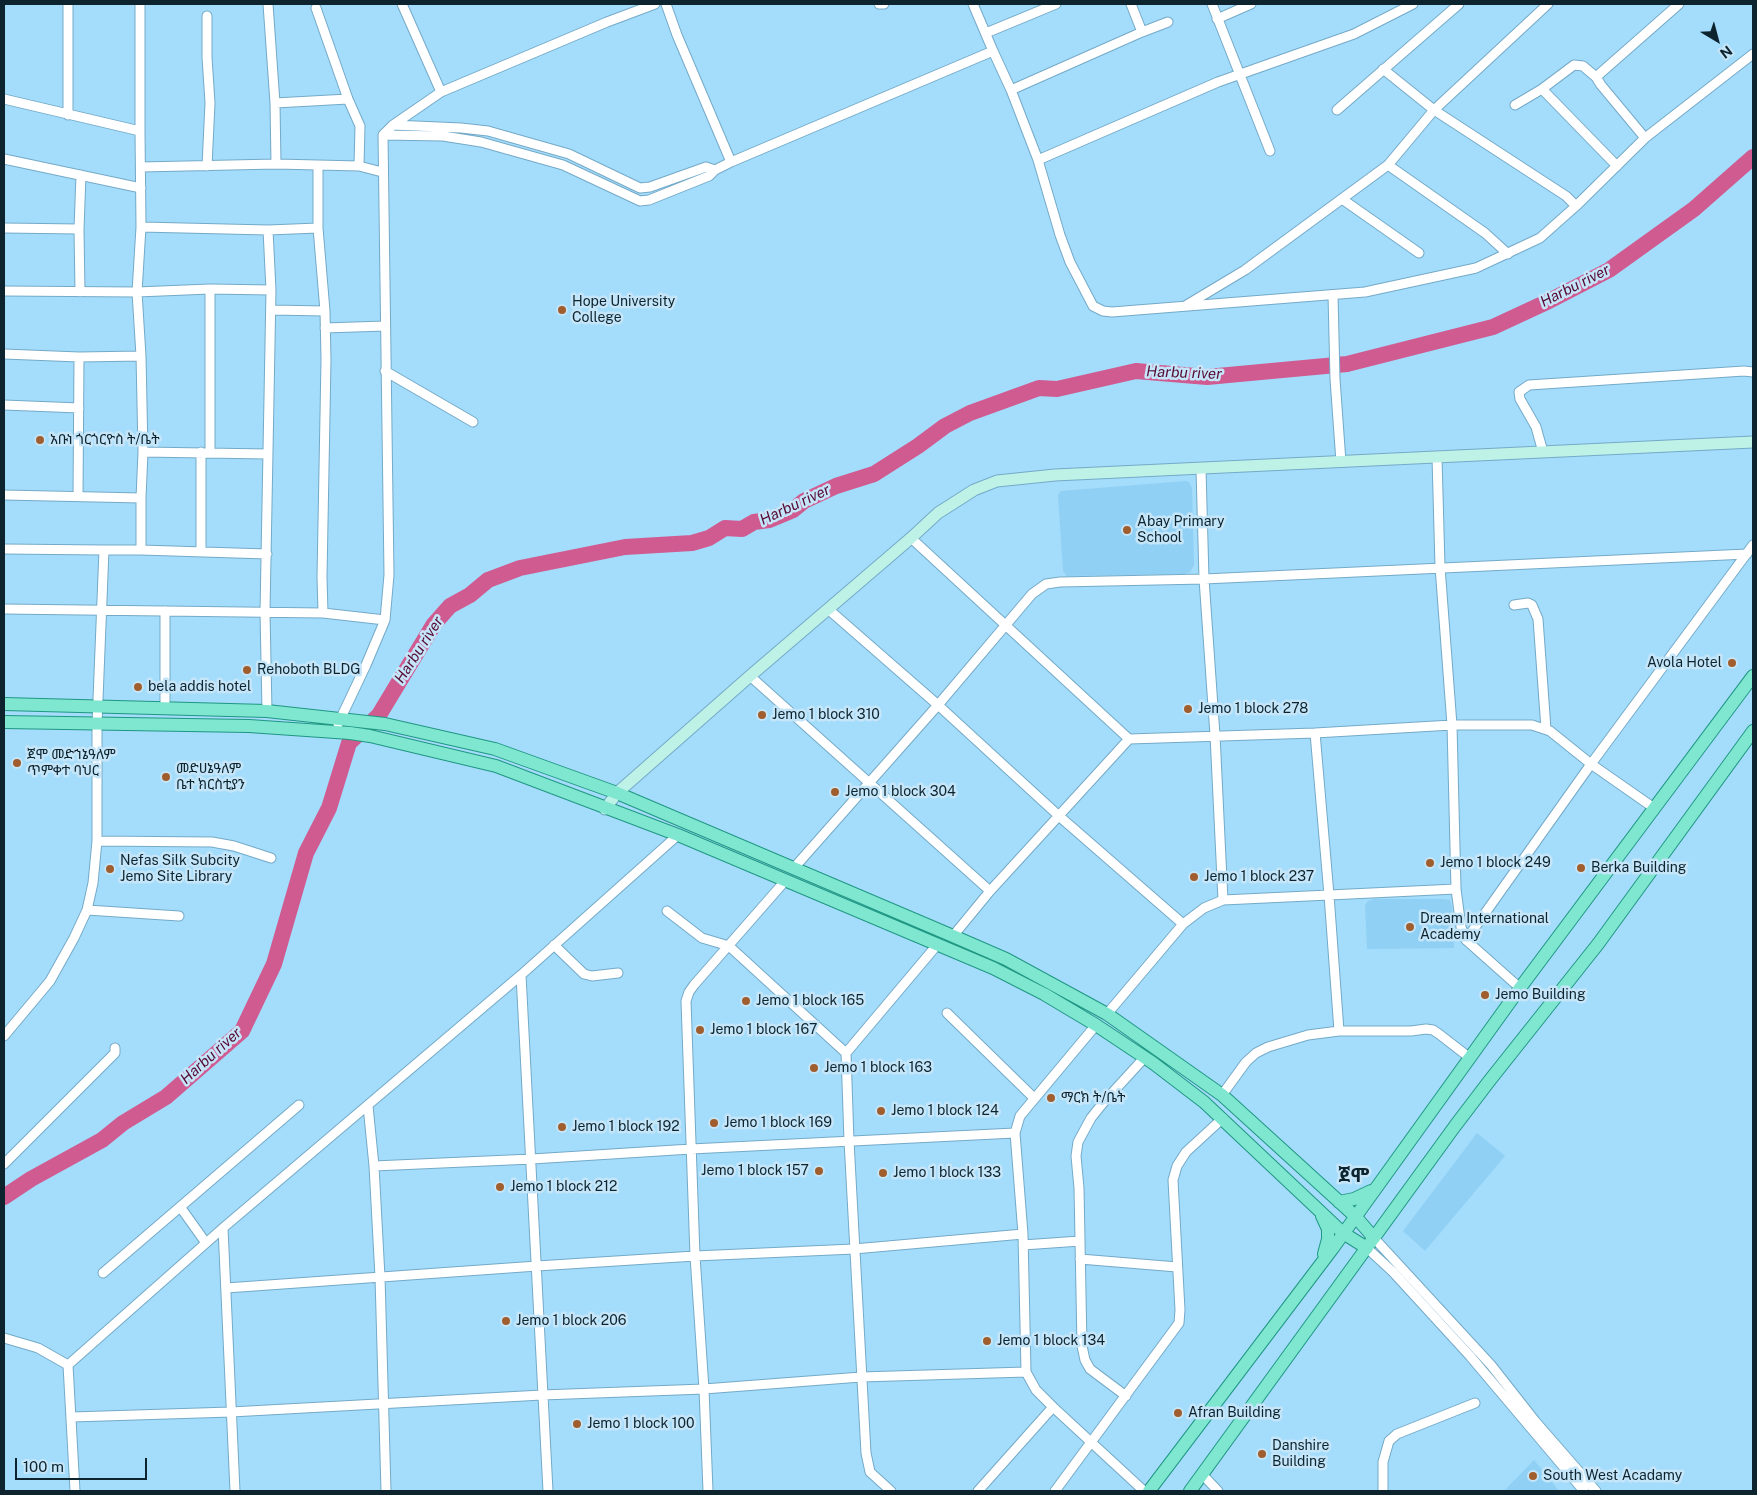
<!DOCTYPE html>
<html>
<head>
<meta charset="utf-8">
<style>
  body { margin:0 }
  #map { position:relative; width:1757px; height:1495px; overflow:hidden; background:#a4dcfb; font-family:"Public Sans",sans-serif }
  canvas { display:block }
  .frame { position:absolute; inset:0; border:5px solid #0d242f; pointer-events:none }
  .north { position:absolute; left:1692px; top:15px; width:50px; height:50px; -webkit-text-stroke:4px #c5e5f9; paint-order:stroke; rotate:143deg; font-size:14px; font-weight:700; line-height:20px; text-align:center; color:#0d242f }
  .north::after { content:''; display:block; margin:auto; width:18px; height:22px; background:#0d242f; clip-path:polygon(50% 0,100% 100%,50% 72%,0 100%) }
  .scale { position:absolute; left:15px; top:1458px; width:132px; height:22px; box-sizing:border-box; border:2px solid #0d242f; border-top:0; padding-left:6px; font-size:15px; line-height:18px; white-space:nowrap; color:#0d242f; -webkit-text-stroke:4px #c5e5f9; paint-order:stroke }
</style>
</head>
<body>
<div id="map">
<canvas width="1757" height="1495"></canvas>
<div class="frame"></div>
<div class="north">N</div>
<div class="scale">100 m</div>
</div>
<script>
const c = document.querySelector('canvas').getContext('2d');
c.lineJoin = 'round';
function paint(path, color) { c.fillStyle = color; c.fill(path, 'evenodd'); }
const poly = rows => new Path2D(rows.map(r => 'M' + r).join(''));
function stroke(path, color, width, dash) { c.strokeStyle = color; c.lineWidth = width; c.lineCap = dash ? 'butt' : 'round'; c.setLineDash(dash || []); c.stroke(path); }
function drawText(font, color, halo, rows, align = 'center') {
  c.font = font + ' "Public Sans","Noto Sans Ethiopic",sans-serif'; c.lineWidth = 5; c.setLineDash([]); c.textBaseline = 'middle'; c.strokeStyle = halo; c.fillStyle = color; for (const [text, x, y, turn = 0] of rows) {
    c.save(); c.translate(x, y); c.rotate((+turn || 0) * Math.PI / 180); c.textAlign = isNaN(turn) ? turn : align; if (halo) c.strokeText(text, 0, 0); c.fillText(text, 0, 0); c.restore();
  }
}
paint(poly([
  [1186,481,1189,482,1192,488,1194,565,1190,572,1185,574,1067,576,1063,571,1058,495,1061,491],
  [1374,899,1442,899,1450,900,1452,907,1454,948,1367,949,1365,905,1368,901],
  [1477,1133,1505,1156,1425,1251,1403,1231],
  [1534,1460,1559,1491,1504,1491]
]), '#90d0f4');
stroke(poly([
  [4,1197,31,1179,102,1140,123,1123,166,1097,242,1031,274,964,306,853,329,808,349,743,379,715,434,624,450,606,470,595,488,580,520,568,625,547,692,543,709,538,725,528,742,529,754,522,769,520,793,510,804,501,836,486,874,474,918,446,945,426,970,413,1039,388,1057,389,1136,371,1207,377,1347,364,1493,327,1549,301,1609,270,1694,209,1753,157]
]), '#d05b91', 16);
const street = poly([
  [268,4,275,103,276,164],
  [402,4,441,92],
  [666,4,677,35,731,162],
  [879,4,884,4],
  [1212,4,1270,151],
  [316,8,348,99,360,126,359,166],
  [1217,19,1251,4],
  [1142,32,1168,22],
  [986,33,1056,4],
  [993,51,1011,90,1038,160,1060,235,1070,262,1093,306,1103,311,1112,312,1365,292,1476,268,1540,238,1576,206,1645,138,1753,54],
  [1383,69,1434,110,1566,196,1576,206],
  [1542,89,1617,166],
  [1011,90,1142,32,1131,4],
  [4,99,140,131,141,227,137,292,141,356,143,452,141,498,141,550,104,550,97,724,97,841,93,883,87,910,74,938,50,981,4,1036],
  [275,103,348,99],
  [1515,105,1542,89,1574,65,1583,66,1596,77],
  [1337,110,1459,4],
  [68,115,68,4],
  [393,125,461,128,488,131,569,154,640,188,650,187,706,167,715,170],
  [140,131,140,4],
  [383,135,443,136,481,142,563,165,640,201,649,200,709,176,715,170,731,162,993,51,973,4],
  [1645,138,1601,85,1596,77,1679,4],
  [4,159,141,188],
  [1038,160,1218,82,1354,34,1413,4],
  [1388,165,1485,233,1508,254],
  [207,166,210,103,207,57,207,16],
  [318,166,318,228,325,311,326,360,322,577,323,613],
  [141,167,276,164,359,166,382,172],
  [1342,199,1419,253],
  [141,227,268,230,271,290],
  [4,228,79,229,80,292],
  [79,229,81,175],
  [268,230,318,228],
  [210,289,210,452],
  [4,291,137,292,210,289,271,290,265,612,267,711],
  [1333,295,1335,379,1341,462],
  [1185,306,1245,270,1388,165,1434,110,1548,4],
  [272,310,325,311],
  [325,328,385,326],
  [4,354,79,357,141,356],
  [385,371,473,422],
  [4,405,79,408],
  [143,452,268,454],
  [1543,452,1536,427,1520,399,1519,392,1529,385,1744,371,1753,372],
  [1437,457,1440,567,1452,725,1456,889,1461,927,1466,940,1520,988],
  [1201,469,1204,579,1215,735,1223,900],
  [4,495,141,498],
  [78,496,79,357],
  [911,538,1129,739],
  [4,549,104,550],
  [141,550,267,554],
  [201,552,201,452],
  [1514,605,1528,603,1532,605,1538,619,1546,729],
  [4,609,323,613,385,620],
  [828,609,938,705,1059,816,1183,924],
  [750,676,990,891],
  [165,708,165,611],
  [338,724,366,665,385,620,389,575,383,135,393,125,441,92,607,22,655,4],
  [1315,733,1329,895,1339,1031],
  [97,841,212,842,234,846,271,858],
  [793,869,938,705,1032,594,1046,584,1060,582,1204,579,1747,554],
  [87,910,179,916],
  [667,911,702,938,729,946,846,1053],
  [953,936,990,891,1129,739,1315,733,1452,725,1532,725,1550,731,1591,764,1753,545],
  [1466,940,1591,764,1654,808],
  [554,945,584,974,592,976,618,973],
  [521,975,548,1491],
  [947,1013,1034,1098],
  [1107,1014,1183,924,1204,908,1223,900,1456,889],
  [1096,1025,1020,1116,1015,1133,1023,1234,1026,1372,1036,1390,1053,1407,1144,1491],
  [1222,1095,1246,1062,1256,1053,1268,1047,1308,1035,1339,1031,1411,1031,1426,1029,1433,1030,1439,1034,1470,1058],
  [368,1106,374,1166,380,1277,386,1491],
  [4,1164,115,1053,115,1048],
  [374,1166,532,1159,691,1149,1015,1133],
  [181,1208,206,1243],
  [223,1228,235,1491],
  [1374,1238,1491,1365,1535,1421,1596,1491],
  [1023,1245,1080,1241],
  [1367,1248,1393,1272,1470,1356,1584,1491],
  [1080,1259,1177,1267],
  [103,1273,299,1105],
  [226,1288,537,1266,695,1256,854,1249,1023,1234],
  [4,1338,38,1348,68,1365],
  [1126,1396,1090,1369,1085,1360,1082,1346,1079,1188,1076,1156,1078,1142,1091,1118,1103,1103,1145,1057],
  [72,1417,231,1412,542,1395,704,1389,861,1377,1026,1372],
  [1202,1474,1218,1491],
  [75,1491,68,1365,223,1228,521,975,678,835],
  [708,1491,704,1389,695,1256,686,1001,689,992,694,985,785,881],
  [891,1491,870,1472,866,1453,849,1141,846,1053,937,945],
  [978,1491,1053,1407],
  [1055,1491,1179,1323,1180,1310,1173,1180,1177,1166,1186,1152,1223,1118],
  [1383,1491,1383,1462,1389,1441,1397,1434,1475,1403]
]);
const secondary = poly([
  [605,809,617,793,750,676,911,538,938,513,974,490,997,481,1055,475,1753,442]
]);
const primary = poly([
  [4,704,267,711,385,724,495,749,617,793,953,936,1006,959,1107,1014,1222,1095,1355,1216,1374,1238],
  [4,722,249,726,350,733,370,736,496,766,678,835,993,968,1044,994,1096,1025,1153,1063,1204,1102,1343,1233,1367,1248],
  [1339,1202,1354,1199,1371,1191],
  [1322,1216,1328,1229,1328,1239,1324,1254],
  [1149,1491,1333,1248,1520,988,1753,676],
  [1190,1491,1455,1126,1490,1080,1598,944,1753,731]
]);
stroke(street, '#74aac8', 11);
stroke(secondary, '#74aac8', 13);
stroke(primary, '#1f9783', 14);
stroke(street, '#fff', 9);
stroke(secondary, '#bff2e7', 11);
stroke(primary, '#7fe6d0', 12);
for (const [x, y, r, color] of [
  [562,310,5,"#a05d2d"],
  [40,440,5,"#a05d2d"],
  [1127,530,5,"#a05d2d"],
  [1732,663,5,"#a05d2d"],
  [247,670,5,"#a05d2d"],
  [138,687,5,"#a05d2d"],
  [1188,709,5,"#a05d2d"],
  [762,715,5,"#a05d2d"],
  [17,763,5,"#a05d2d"],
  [166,777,5,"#a05d2d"],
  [835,792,5,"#a05d2d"],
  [1430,863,5,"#a05d2d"],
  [1581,868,5,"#a05d2d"],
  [110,869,5,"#a05d2d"],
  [1194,877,5,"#a05d2d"],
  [1410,927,5,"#a05d2d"],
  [1485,995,5,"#a05d2d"],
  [746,1001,5,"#a05d2d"],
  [700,1030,5,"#a05d2d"],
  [814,1068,5,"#a05d2d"],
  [1051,1098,5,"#a05d2d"],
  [881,1111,5,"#a05d2d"],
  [714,1123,5,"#a05d2d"],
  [562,1127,5,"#a05d2d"],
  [819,1171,5,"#a05d2d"],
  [883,1173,5,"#a05d2d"],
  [500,1187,5,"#a05d2d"],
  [506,1321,5,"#a05d2d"],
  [987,1341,5,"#a05d2d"],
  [1178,1413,5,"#a05d2d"],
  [577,1424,5,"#a05d2d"],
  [1262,1454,5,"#a05d2d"],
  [1533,1476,5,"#a05d2d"]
]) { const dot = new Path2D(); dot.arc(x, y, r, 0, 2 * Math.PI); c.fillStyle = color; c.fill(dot); stroke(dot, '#c5e5f9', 2); }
drawText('14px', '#0d242f', '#c5e5f9', [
  ["Hope University",572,302],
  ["College",572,318],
  ["አቡነ ጎርጎርዮስ ት/ቤት",50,440],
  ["Abay Primary",1137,522],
  ["School",1137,538],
  ["Avola Hotel",1722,663,"right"],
  ["Rehoboth BLDG",257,670],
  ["bela addis hotel",148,687],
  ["Jemo 1 block 278",1198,709],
  ["Jemo 1 block 310",772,715],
  ["ጀሞ መድኀኔዓለም",27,755],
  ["ጥምቀተ ባህር",27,771],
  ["መድሀኔዓለም",176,769],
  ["ቤተ ክርስቲያን",176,785],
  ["Jemo 1 block 304",845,792],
  ["Nefas Silk Subcity",120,861],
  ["Jemo Site Library",120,877],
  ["Jemo 1 block 249",1440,863],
  ["Berka Building",1591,868],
  ["Jemo 1 block 237",1204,877],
  ["Dream International",1420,919],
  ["Academy",1420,935],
  ["Jemo Building",1495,995],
  ["Jemo 1 block 165",756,1001],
  ["Jemo 1 block 167",710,1030],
  ["Jemo 1 block 163",824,1068],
  ["ማርክ ት/ቤት",1061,1098],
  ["Jemo 1 block 124",891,1111],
  ["Jemo 1 block 169",724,1123],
  ["Jemo 1 block 192",572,1127],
  ["Jemo 1 block 157",809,1171,"right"],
  ["Jemo 1 block 133",893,1173],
  ["Jemo 1 block 212",510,1187],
  ["Jemo 1 block 206",516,1321],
  ["Jemo 1 block 134",997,1341],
  ["Afran Building",1188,1413],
  ["Jemo 1 block 100",587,1424],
  ["Danshire",1272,1446],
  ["Building",1272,1462],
  ["South West Acadamy",1543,1476]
], 'left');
drawText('italic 15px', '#560a33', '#c5e5f9', [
  ["Harbu river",1575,286,-27],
  ["Harbu river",1184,373,2],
  ["Harbu river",795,505,-25],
  ["Harbu river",419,650,-57],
  ["Harbu river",211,1056,-42]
]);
drawText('bold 19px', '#0d242f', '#c5e5f9', [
  ["ጀሞ",1354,1176]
]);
</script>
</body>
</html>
